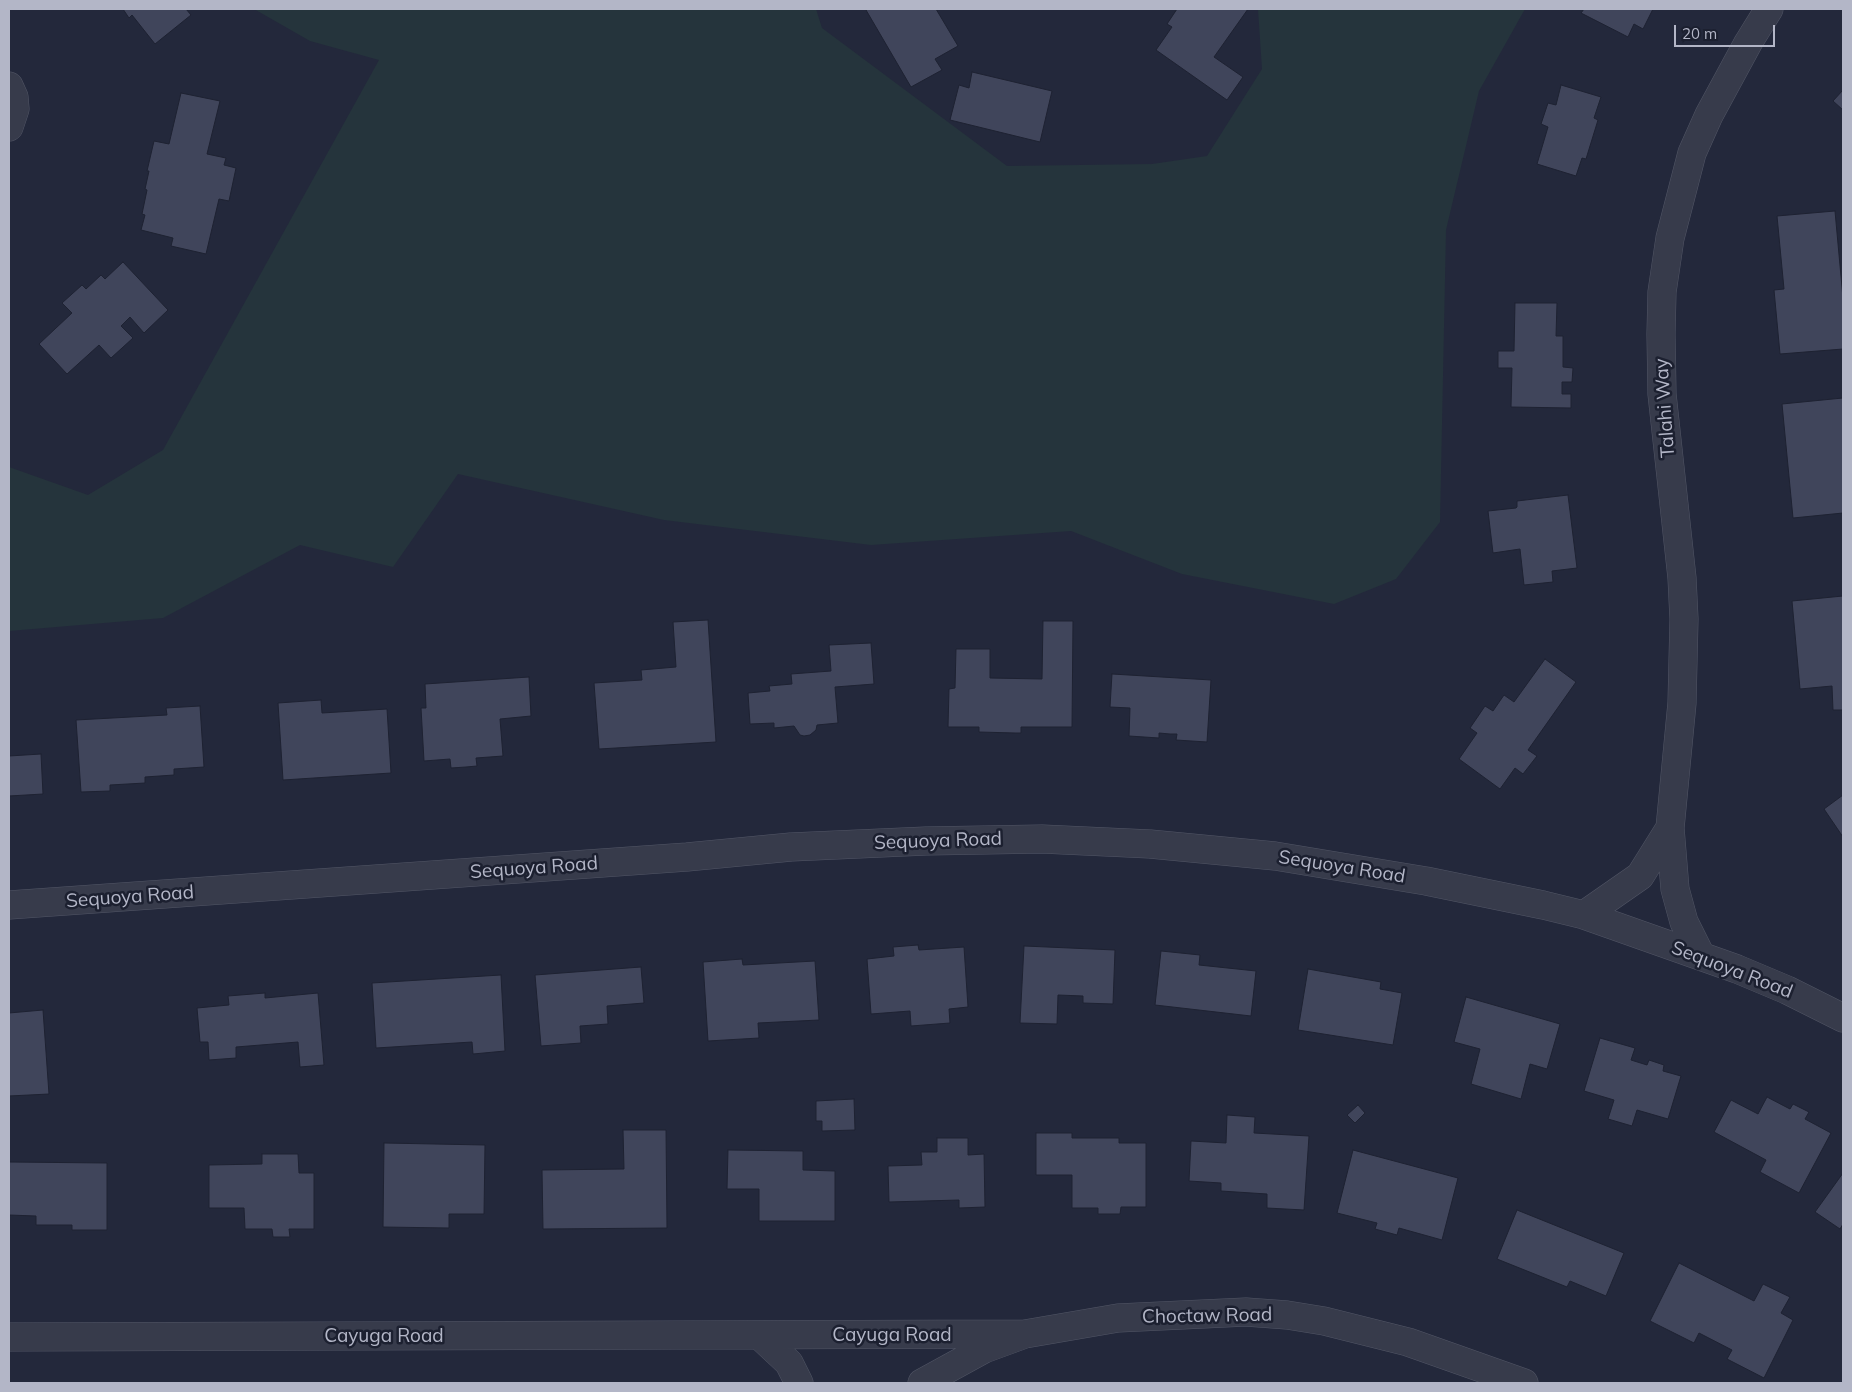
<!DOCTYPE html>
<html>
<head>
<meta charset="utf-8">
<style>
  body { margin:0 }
  #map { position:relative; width:1852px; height:1392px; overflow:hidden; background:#23283b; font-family:Mulish,sans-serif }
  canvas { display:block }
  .frame { position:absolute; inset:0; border:10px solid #b3b6c7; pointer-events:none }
  .scale { position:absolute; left:1674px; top:25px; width:101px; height:22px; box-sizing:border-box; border:2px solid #b3b6c7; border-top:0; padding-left:6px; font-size:15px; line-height:18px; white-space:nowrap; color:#b3b6c7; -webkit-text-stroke:4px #1c2030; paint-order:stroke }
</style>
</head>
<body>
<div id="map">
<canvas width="1852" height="1392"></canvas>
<div class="frame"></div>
<div class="scale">20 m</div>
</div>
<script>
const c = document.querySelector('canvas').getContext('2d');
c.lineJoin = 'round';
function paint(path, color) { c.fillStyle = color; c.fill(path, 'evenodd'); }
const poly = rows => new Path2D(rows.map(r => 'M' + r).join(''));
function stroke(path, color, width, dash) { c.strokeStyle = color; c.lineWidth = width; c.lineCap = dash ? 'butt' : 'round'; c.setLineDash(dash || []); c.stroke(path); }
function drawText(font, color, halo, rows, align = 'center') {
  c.font = font + ' Mulish,sans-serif'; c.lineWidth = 5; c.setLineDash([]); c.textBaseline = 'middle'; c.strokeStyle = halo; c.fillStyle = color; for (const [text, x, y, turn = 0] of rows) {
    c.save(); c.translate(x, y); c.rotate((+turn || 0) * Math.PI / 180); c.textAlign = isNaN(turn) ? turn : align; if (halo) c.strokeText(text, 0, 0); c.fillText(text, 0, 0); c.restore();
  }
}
paint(poly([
  [254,9,816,9,822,28,1007,166,1152,164,1207,156,1262,69,1258,9,1525,9,1479,91,1446,230,1440,522,1396,579,1334,604,1182,574,1071,531,871,545,664,520,458,474,393,567,300,545,163,618,9,631,9,467,88,495,163,450,379,60,310,41]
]), '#25343c');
const building = poly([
  [123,9,186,9,191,15,155,44,132,15,129,18,123,9],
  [869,9,936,9,958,46,935,59,942,70,911,87,866,10,869,9],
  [1177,9,1248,9,1214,57,1243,77,1227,100,1156,50,1172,27,1167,24,1177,9],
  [1584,9,1653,9,1643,29,1634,24,1628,37,1581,13,1584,9],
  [972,72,1052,91,1040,142,950,120,959,85,969,88,972,72],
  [1561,85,1601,97,1594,118,1598,120,1586,159,1582,158,1576,176,1537,164,1548,127,1541,124,1548,103,1556,105,1561,85],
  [1843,90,1843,110,1833,101,1843,90],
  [181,93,220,101,207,154,226,158,224,165,236,168,229,201,219,199,206,254,171,246,173,238,141,230,145,215,142,214,147,190,145,189,149,171,147,171,154,141,169,144,181,93],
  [1835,211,1843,298,1843,349,1780,354,1774,290,1784,289,1777,216,1835,211],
  [123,262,168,310,144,333,130,317,121,326,133,338,111,358,99,345,67,374,39,344,72,313,62,303,82,285,86,289,101,275,105,279,123,262],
  [1515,303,1557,303,1556,336,1563,336,1563,367,1573,368,1572,382,1562,382,1562,394,1571,394,1571,408,1511,407,1512,368,1498,368,1498,351,1514,351,1515,303],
  [1843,398,1843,513,1793,518,1782,404,1843,398],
  [1568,495,1577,568,1552,571,1553,582,1524,585,1520,549,1493,553,1488,511,1516,508,1517,507,1517,501,1568,495],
  [1843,596,1843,710,1833,710,1832,686,1800,689,1792,601,1843,596],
  [708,620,716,742,599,749,594,683,642,680,641,670,676,667,673,622,708,620],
  [1043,621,1073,621,1072,727,1021,727,1021,733,1015,733,979,732,979,727,948,727,949,689,955,688,956,649,990,649,990,678,1042,679,1043,621],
  [871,643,874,684,835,687,838,723,817,725,816,730,810,735,804,736,800,735,794,726,774,728,774,723,750,724,748,693,770,691,769,686,792,684,791,674,831,671,829,645,871,643],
  [1545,659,1576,682,1528,750,1537,756,1523,774,1515,768,1500,789,1459,759,1477,733,1470,728,1485,706,1493,711,1504,695,1514,702,1545,659],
  [1112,674,1211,680,1207,742,1176,740,1177,734,1170,734,1159,733,1159,738,1129,736,1130,708,1110,707,1112,674],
  [529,677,531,716,500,719,503,756,476,758,477,766,466,767,451,768,450,759,424,761,421,708,426,708,425,684,529,677],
  [321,700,322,713,387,709,391,773,283,780,278,703,321,700],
  [200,706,204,767,174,769,174,775,145,777,145,783,110,785,110,791,81,792,76,720,167,715,166,708,200,706],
  [41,754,43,794,9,796,9,756,41,754],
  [1843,795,1843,837,1824,809,1843,795],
  [918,945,919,950,964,947,968,1007,949,1009,950,1023,911,1026,910,1011,871,1014,867,959,894,956,893,947,918,945],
  [1024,946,1115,950,1113,1004,1083,1003,1083,996,1058,995,1057,1024,1020,1023,1024,946],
  [1161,951,1200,955,1199,965,1256,971,1251,1016,1155,1005,1161,951],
  [742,959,743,965,815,961,819,1020,758,1023,759,1038,708,1041,703,962,742,959],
  [641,967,644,1003,607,1006,608,1024,580,1026,581,1043,541,1046,535,975,641,967],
  [1308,969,1381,982,1380,989,1402,993,1393,1045,1298,1030,1308,969],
  [501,975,505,1051,473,1054,472,1042,376,1048,372,983,501,975],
  [265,993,265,998,318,993,324,1065,300,1067,298,1042,236,1047,236,1058,209,1060,208,1042,200,1042,197,1008,229,1005,228,996,265,993],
  [1466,997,1560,1024,1547,1069,1530,1064,1521,1099,1471,1084,1480,1049,1454,1042,1466,997],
  [43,1010,49,1094,9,1096,9,1013,43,1010],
  [1600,1038,1635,1048,1631,1060,1647,1065,1649,1060,1664,1065,1663,1071,1681,1076,1668,1119,1637,1110,1632,1126,1608,1119,1614,1100,1584,1091,1600,1038],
  [1767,1097,1790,1109,1793,1104,1809,1112,1805,1119,1831,1133,1799,1193,1760,1172,1766,1160,1714,1132,1731,1100,1758,1114,1767,1097],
  [854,1099,855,1130,822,1131,822,1121,816,1121,816,1101,854,1099],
  [1358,1105,1365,1113,1355,1123,1347,1115,1358,1105],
  [1227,1115,1255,1117,1254,1133,1309,1136,1304,1210,1267,1208,1267,1194,1221,1191,1221,1183,1189,1181,1191,1141,1226,1143,1227,1115],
  [623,1130,666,1130,667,1228,543,1229,542,1170,624,1169,623,1130],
  [1036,1133,1072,1133,1072,1138,1119,1138,1119,1143,1146,1143,1146,1207,1121,1207,1120,1214,1098,1214,1098,1208,1072,1208,1072,1175,1036,1175,1036,1133],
  [937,1138,968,1138,968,1155,984,1154,985,1207,959,1208,959,1200,889,1202,888,1166,922,1165,921,1152,937,1152,937,1138],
  [384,1143,485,1145,484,1214,449,1214,449,1228,383,1227,384,1143],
  [728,1150,803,1151,803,1170,835,1171,835,1221,759,1221,759,1189,727,1189,728,1150],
  [1353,1150,1458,1178,1442,1240,1399,1228,1397,1235,1375,1229,1377,1223,1337,1213,1353,1150],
  [262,1154,298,1154,299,1173,314,1173,314,1229,289,1229,290,1237,273,1237,272,1229,245,1229,244,1208,209,1208,209,1165,262,1164,262,1154],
  [9,1162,107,1163,107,1230,72,1230,72,1225,36,1225,36,1216,9,1215,9,1162],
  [1843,1173,1843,1224,1840,1229,1815,1212,1843,1173],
  [1517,1210,1624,1253,1606,1296,1570,1281,1567,1287,1497,1259,1517,1210],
  [1679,1263,1754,1301,1763,1284,1790,1297,1781,1313,1793,1320,1764,1378,1727,1359,1732,1350,1699,1333,1694,1343,1650,1321,1679,1263]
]);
paint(building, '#40455b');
stroke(building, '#1e2232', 1);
const street = poly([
  [9,86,14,97,15,109,9,127],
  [9,905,687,857,791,847,926,841,1042,839,1150,844,1275,856,1426,881,1543,905,1584,915,1737,969,1787,990,1843,1018],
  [1584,915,1640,876,1670,828],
  [1701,956,1684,922,1675,889,1670,828,1682,703,1684,619,1682,578,1662,394,1661,334,1662,292,1670,238,1692,153,1709,115,1748,43,1769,9],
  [759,1335,789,1363,799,1383],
  [9,1337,1025,1334],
  [922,1383,984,1349,1025,1334,1118,1318,1246,1312,1287,1315,1324,1321,1408,1342,1524,1383]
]);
stroke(street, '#525666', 29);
stroke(street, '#373b4b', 28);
drawText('19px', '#b3b6c7', '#1c2030', [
  ["Talahi Way",1665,408,-94],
  ["Sequoya Road",938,841,-2],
  ["Sequoya Road",1342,867,9],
  ["Sequoya Road",534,868,-4],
  ["Sequoya Road",130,897,-4],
  ["Sequoya Road",1732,970,21],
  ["Choctaw Road",1207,1316,-1],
  ["Cayuga Road",892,1335],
  ["Cayuga Road",384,1336]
]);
</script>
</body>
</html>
